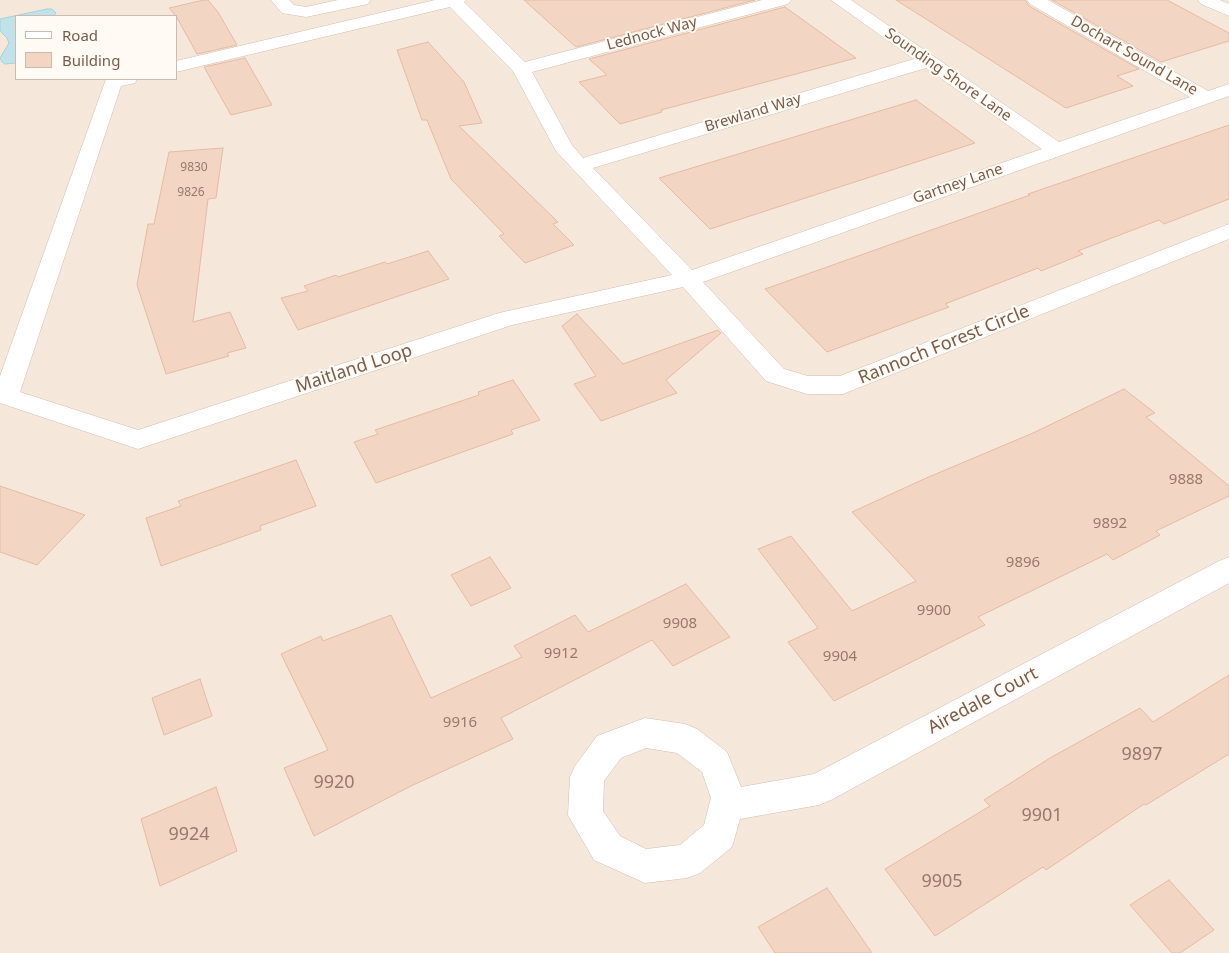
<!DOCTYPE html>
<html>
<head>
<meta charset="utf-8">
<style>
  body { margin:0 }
  #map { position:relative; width:1229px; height:953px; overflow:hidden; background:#fdf6ec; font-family:"Noto Sans",sans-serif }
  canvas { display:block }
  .legend { position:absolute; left:15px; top:15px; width:162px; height:65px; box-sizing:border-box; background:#fffaf3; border:1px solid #cabbb1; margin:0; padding:6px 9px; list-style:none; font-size:15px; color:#7a5c4d }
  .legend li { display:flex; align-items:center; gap:10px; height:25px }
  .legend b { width:25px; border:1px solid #cabbb1 }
</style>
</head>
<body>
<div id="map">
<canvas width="1229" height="953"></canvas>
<ul class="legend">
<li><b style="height:6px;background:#fff"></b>Road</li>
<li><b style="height:14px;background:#f3d5c3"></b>Building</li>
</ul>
</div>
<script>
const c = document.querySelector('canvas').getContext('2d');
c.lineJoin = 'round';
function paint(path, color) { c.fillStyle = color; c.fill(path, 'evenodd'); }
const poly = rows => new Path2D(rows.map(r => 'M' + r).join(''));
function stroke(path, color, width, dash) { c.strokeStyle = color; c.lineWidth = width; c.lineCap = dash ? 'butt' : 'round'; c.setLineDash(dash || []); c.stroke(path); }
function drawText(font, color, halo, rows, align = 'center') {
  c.font = font + ' "Noto Sans",sans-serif'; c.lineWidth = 4; c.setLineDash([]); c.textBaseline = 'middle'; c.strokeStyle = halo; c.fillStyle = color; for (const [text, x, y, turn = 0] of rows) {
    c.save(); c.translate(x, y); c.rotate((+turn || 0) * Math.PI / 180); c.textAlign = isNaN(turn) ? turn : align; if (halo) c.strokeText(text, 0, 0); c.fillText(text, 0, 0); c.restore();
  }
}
paint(poly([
  [0,0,1229,0,1229,953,0,953],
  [16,16,176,16,176,79,16,79]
]), '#f5e8da');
const water = poly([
  [47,9,52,9,56,13,54,16,16,16,16,63,5,64,2,62,0,58,9,43,7,38,0,31,0,19,47,9]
]);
paint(water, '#bfe3e8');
stroke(water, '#a5d3da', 1);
const building = poly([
  [204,0,208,0,218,12,237,45,197,54,176,16,169,8,204,0],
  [524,0,755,0,576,47,524,0],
  [896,0,1025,0,1029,6,1139,69,1117,76,1133,86,1066,108,896,0],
  [1052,0,1167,0,1229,33,1229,41,1161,62,1052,0],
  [785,7,856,58,661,110,662,112,620,124,579,82,607,75,589,59,785,7],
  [428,42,464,82,482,123,459,126,558,222,553,224,574,245,525,263,499,236,504,234,451,179,427,120,422,120,397,50,428,42],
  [245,58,272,105,231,115,204,67,245,58],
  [916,100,975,143,710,229,659,178,916,100],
  [1229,125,1229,199,1164,224,1159,220,1078,251,1083,254,1041,271,1038,268,945,304,949,307,827,352,765,289,1030,195,1028,194,1229,125],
  [223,148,216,198,208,199,193,322,230,312,246,348,227,353,229,356,166,374,137,285,148,224,154,224,169,152,223,148],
  [428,251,449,279,298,330,281,298,308,291,304,286,336,275,338,277,385,262,387,264,428,251],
  [577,314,623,364,718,330,721,333,666,380,677,393,601,421,574,384,596,376,562,326,577,314],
  [513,380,540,420,511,430,513,434,376,483,354,442,378,434,375,430,479,395,478,392,513,380],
  [1124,389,1155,413,1146,417,1229,486,1229,496,1156,531,1160,535,1113,560,1107,554,978,617,985,625,834,701,788,642,818,628,758,549,791,536,852,611,916,581,852,512,924,479,1033,433,1124,389],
  [296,460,316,506,260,526,261,530,161,566,146,518,181,506,178,501,296,460],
  [0,486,85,515,37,565,0,552,0,486],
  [490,557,511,588,471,606,451,575,490,557],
  [686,584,730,637,673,666,652,640,501,718,513,739,411,786,314,836,284,768,328,750,281,654,321,636,323,641,391,615,431,698,522,657,514,646,575,615,588,632,686,584],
  [1229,675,1229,754,1146,805,1144,804,1046,870,1043,867,935,936,885,869,990,806,984,800,1050,758,1140,708,1153,722,1229,675],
  [200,679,212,716,164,735,152,698,200,679],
  [216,787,237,851,160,886,141,819,216,787],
  [1169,880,1214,930,1180,953,1172,953,1130,905,1169,880],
  [827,888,872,953,775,953,758,927,827,888]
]);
paint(building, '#f3d5c3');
stroke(building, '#e6bba3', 1);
const minor = poly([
  [271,0,289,0,294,5,306,7,338,0,371,0,368,4,306,17,282,13,271,0],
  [435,0,466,0,464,2,525,62,762,0,791,0,788,4,532,72,572,145,583,158,914,59,831,0,851,0,1059,142,1190,97,1030,4,1027,0,1048,0,1208,91,1229,84,1229,96,703,282,784,369,808,376,840,376,1229,224,1229,239,843,394,807,394,766,381,683,287,512,325,138,449,0,403,0,376,106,79,137,79,135,83,121,86,20,392,138,430,499,313,672,275,556,151,513,71,450,7,176,72,176,61,435,0],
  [926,68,1042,149,692,270,593,168,926,68],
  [1198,0,1220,0,1229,4,1229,16,1201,4,1198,0],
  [1229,557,1229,583,831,800,819,805,740,819,732,847,700,873,687,878,645,883,594,860,568,815,570,777,575,766,597,736,645,718,685,724,697,729,727,752,741,787,814,774,1219,561,1229,557],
  [646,748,677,753,702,772,711,798,704,825,680,845,646,849,620,836,603,811,604,781,621,758,646,748]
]);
stroke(minor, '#d1beb0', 1);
paint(minor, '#fff');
drawText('12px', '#987a6a', null, [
  ["9830",194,168],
  ["9826",191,193]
]);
drawText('15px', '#7a5c4d', '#fffaf3', [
  ["Lednock Way",652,34,-15],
  ["Dochart Sound Lane",1134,56,30],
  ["Sounding Shore Lane",948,75,35],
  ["Brewland Way",753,113,-17],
  ["Gartney Lane",958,184,-19]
]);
drawText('15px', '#987a6a', null, [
  ["9888",1186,480],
  ["9892",1110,524],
  ["9896",1023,563],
  ["9900",934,611],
  ["9908",680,624],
  ["9912",561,654],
  ["9904",840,657],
  ["9916",460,723]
]);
drawText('18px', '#7a5c4d', '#fffaf3', [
  ["Rannoch Forest Circle",944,345,-22],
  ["Maitland Loop",354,369,-18],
  ["Airedale Court",983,701,-28]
]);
drawText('18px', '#987a6a', null, [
  ["9897",1142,755],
  ["9920",334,783],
  ["9901",1042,816],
  ["9924",189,835],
  ["9905",942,882]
]);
</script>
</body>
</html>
